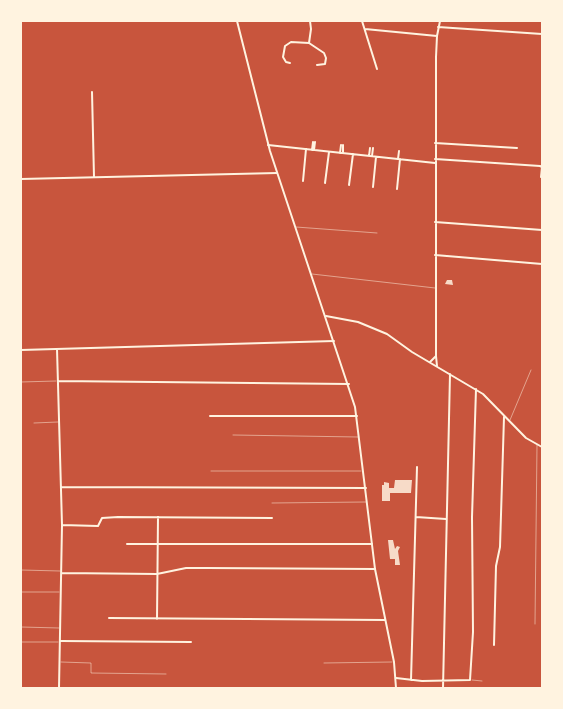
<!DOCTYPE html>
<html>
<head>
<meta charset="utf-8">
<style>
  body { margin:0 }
  #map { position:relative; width:563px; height:709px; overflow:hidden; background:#c8553d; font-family:"Nunito Sans",sans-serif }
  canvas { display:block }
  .frame { position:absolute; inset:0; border:22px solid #fff3e0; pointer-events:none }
</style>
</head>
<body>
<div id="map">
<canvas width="563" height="709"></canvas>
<div class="frame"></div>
</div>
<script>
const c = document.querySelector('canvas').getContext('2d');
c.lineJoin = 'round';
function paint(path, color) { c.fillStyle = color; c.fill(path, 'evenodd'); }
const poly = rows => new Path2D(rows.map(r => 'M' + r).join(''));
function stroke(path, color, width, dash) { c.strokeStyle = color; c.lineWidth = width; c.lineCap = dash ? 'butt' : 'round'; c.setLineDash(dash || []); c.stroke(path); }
paint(poly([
  [447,280,452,280,453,285,445,284],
  [395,480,412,480,411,493,390,493,390,501,382,501,382,485,384,485,384,482,389,483,389,488,394,488],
  [388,540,393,540,395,549,397,546,400,547,398,551,400,565,395,565,395,559,390,559]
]), '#f7dbc8');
stroke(poly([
  [296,227,377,233],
  [312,274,435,288],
  [21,382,56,381],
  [510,420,531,370],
  [34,423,58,422],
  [233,435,358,437],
  [211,471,361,471],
  [272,503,366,502],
  [21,570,60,571],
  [21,592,59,592],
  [535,624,537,445],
  [21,627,59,628],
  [21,642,58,642],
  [61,662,91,663,91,673,166,674],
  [324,663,392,662],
  [472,680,482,681]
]), '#fff3e0', 0.5);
stroke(poly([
  [362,21,377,69],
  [438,27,542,34],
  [365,29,437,36],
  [309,43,324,53,326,58,325,64,317,65],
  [290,63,286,62,283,57,285,46,291,42,309,43,311,29,310,21],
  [92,92,94,177],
  [435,143,517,148],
  [268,145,435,163],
  [312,150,313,142],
  [314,150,315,142],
  [340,153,341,145],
  [343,153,343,145],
  [369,156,370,148],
  [372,156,373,148],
  [398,159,399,151],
  [435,159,540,166,542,167,541,177],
  [21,179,277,173],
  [303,181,306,149],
  [325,183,329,152],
  [349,185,353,154],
  [373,187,376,157],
  [397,189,400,159],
  [435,222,542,230],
  [435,255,542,264],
  [326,316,358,322,387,334,412,352,483,394,526,438,542,447],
  [57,349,62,525,59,688],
  [21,350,334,341],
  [436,356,437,366],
  [430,362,436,356,436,57,437,36,440,21],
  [58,381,349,384],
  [210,416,357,416],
  [61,487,366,488],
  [416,517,446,519],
  [62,525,98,526,102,518,118,517,272,518],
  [127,544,372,544],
  [62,573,157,574,186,568,207,568,375,569],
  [109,618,385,620],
  [157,619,158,517],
  [61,641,191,642],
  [494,645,496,566,500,547,504,417],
  [396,678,422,681,470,680,473,632,472,517,476,389],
  [411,680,417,467],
  [443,688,450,374]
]), '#fff3e0', 2);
stroke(poly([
  [237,21,270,151,355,407,375,569,394,662,396,688]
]), '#fff3e0', 2);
</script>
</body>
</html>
